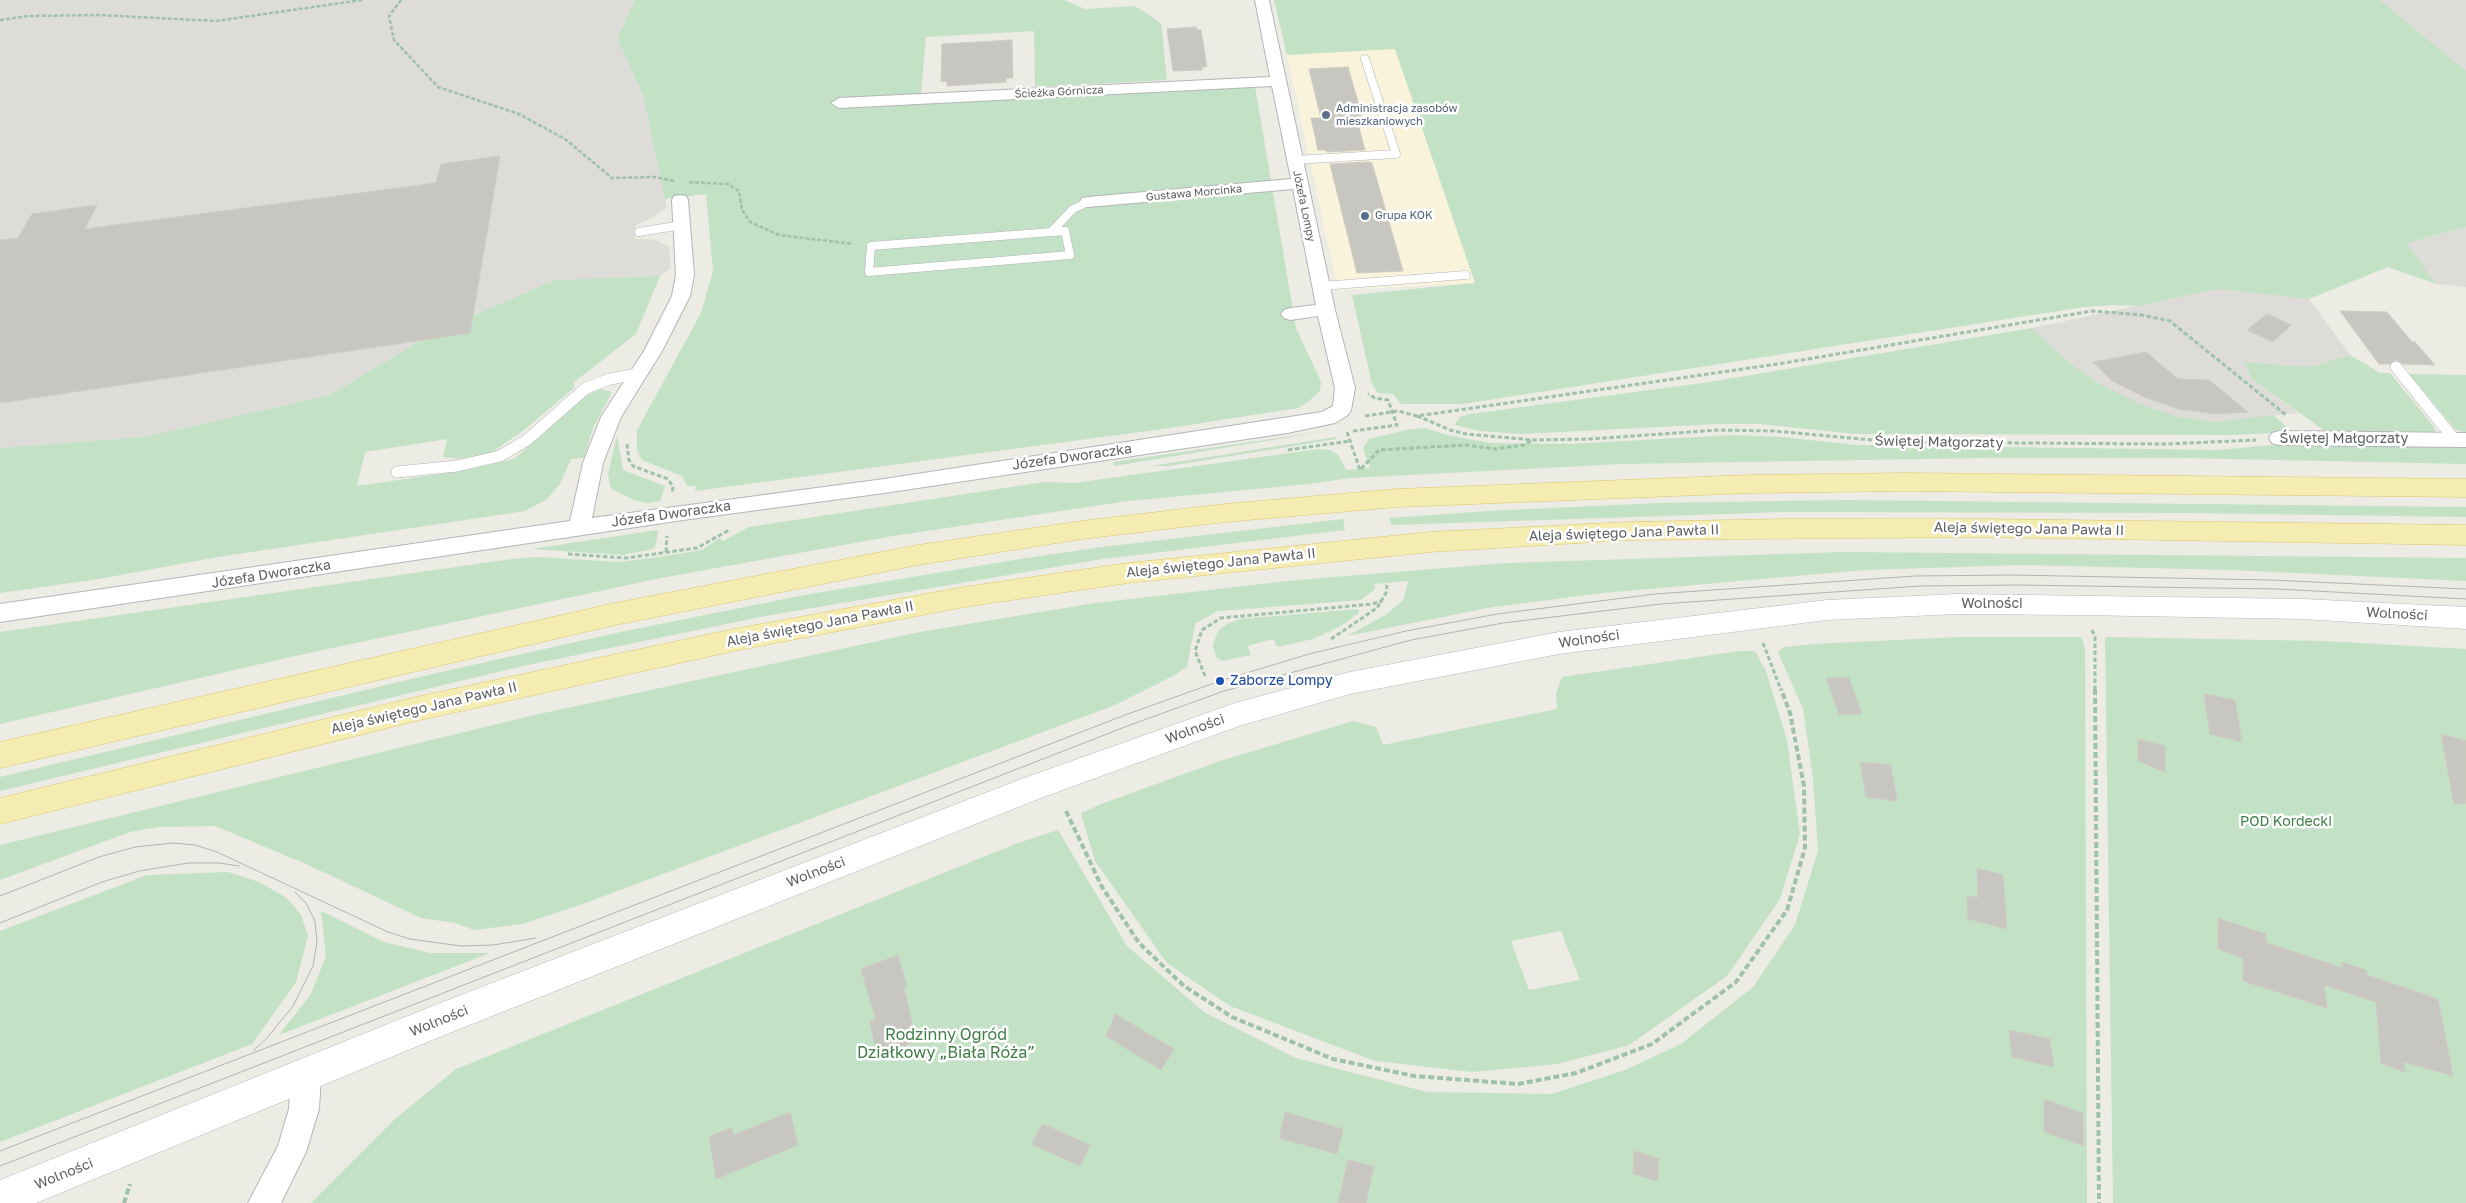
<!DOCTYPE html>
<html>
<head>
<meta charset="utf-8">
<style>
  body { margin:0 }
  canvas { display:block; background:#ecebe4 }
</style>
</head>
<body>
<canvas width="2466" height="1203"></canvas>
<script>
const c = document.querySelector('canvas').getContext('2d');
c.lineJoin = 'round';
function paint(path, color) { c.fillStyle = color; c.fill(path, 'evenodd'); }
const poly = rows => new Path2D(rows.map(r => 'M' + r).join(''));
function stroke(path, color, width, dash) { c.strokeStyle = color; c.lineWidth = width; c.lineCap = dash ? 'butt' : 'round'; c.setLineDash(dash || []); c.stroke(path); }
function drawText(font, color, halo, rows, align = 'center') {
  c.font = font + ' "Golos Text",sans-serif'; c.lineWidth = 5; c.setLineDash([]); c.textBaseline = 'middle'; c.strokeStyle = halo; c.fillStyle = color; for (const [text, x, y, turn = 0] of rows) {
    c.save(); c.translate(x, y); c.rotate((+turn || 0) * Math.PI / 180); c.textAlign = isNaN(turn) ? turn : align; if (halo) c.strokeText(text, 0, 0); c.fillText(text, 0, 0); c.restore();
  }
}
paint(poly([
  [1395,48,1475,283,1338,290,1287,55]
]), '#f9f3dc');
paint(poly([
  [0,0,635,0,617,39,643,95,667,207,650,219,636,225,635,239,656,240,669,247,671,268,660,276,555,280,435,332,330,395,144,437,0,448],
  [2380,0,2466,0,2466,71],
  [2466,227,2466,287,2436,284,2407,243],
  [2217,289,2309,299,2350,355,2310,367,2243,362,2253,380,2298,413,2216,422,2179,417,2140,404,2101,386,2068,362,2032,328]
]), '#dedcd8');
paint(poly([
  [635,0,1064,0,1085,9,1135,6,1161,23,1167,80,1035,87,1034,31,926,37,920,102,1255,86,1296,328,1321,382,1320,391,1310,400,1298,408,1163,429,695,491,696,486,687,486,682,476,642,460,637,450,637,430,701,313,713,271,706,194,665,199,643,95,617,39],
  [1274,0,2380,0,2466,71,2466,227,2407,243,2436,284,2388,267,2309,299,2217,289,2138,306,2114,305,2084,307,1463,404,1401,404,1393,394,1378,393,1372,384,1352,295,1475,283,1395,49,1287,55],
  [660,276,636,334,574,382,574,388,524,430,491,453,459,459,443,457,447,439,365,452,357,486,460,471,514,459,586,396,601,389,612,392,593,428,584,458,571,459,560,484,546,500,525,511,218,557,99,579,0,593,0,448,144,437,330,395,435,332,555,280],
  [2032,328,2068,362,2101,385,2140,404,2179,417,2216,422,2273,415,2293,432,2234,435,1856,434,1760,424,1718,424,1521,434,1480,431,1455,425,1460,417,1470,414,1710,382],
  [2350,355,2380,373,2390,373,2435,428,2434,432,2325,431,2253,380,2243,362,2310,367],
  [2409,374,2466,375,2466,433,2455,429],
  [1425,428,1443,434,1490,443,1571,444,1733,435,1782,437,1856,445,2219,450,2283,444,2466,446,2466,464,2183,458,1984,458,1622,464,1350,478,1309,484,1128,501,893,536,661,578,295,656,0,724,0,632,512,559,538,557,618,562,659,557,702,550,720,538,723,541,749,527,1044,482,1074,483,1319,449,1330,450,1338,455,1346,470,1370,468,1363,448,1369,439,1406,430],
  [1333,430,1114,466,1113,462],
  [617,436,623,470,665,486,660,501,648,503,636,501,611,489,608,474],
  [1336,437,1337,439,1169,466,1151,466],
  [1845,500,2466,507,2466,517,2189,513,1784,512,1392,525,1389,518,1488,511,1659,503],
  [1343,519,1345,530,1103,559,765,616,523,666,0,791,0,777,441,672,621,632,810,594,1020,559,1102,547],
  [658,530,656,544,653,549,623,555,531,549],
  [1844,552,2466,558,2466,581,2231,570,2022,565,1864,570,1603,593,1493,607,1347,636,1387,614,1404,599,1408,581,1374,584,1375,589,1361,600,1218,611,1195,624,1187,667,1175,675,1115,705,580,905,522,924,474,930,455,923,421,918,306,864,215,826,159,827,130,832,0,880,0,845,530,716,920,632,1095,603,1297,580,1507,563],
  [1358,609,1359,613,1341,626,1313,639,1277,647,1273,639,1248,646,1251,655,1222,661,1216,657,1213,645,1218,631,1227,624,1240,619],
  [1958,637,2081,637,2085,648,2087,1203,311,1203,395,1119,456,1069,1018,843,1058,830,1127,946,1204,1012,1296,1058,1427,1092,1552,1094,1625,1070,1681,1044,1753,987,1795,925,1818,851,1813,778,1803,709,1778,652,1784,647,1814,644],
  [2105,637,2324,641,2466,649,2466,1203,2113,1203],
  [1739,651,1755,651,1766,671,1787,740,1800,834,1780,899,1727,976,1629,1045,1558,1064,1472,1072,1375,1061,1230,1006,1167,963,1095,861,1081,813,1101,804,1217,762,1353,721,1376,727,1383,745,1557,709,1556,694,1562,677],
  [1561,931,1580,980,1529,990,1511,941],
  [228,872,259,882,287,898,301,915,308,936,296,982,252,1044,0,1142,0,931,147,875],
  [321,911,384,942,430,953,490,953,279,1035,311,994,326,956]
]), '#c3e1c5');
const building = poly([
  [1196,27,1197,30,1201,30,1207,67,1202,67,1202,70,1173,71,1167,29,1196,27],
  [1012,40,1013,78,1006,78,1006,82,947,86,947,81,941,82,942,44,1012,40],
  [1348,67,1362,116,1356,116,1365,150,1327,152,1326,150,1318,150,1311,118,1321,118,1309,69,1348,67],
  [500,156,470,333,0,403,0,240,18,238,32,214,97,205,85,229,436,183,441,164,500,156],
  [1368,162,1372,163,1403,271,1357,273,1330,164,1368,162],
  [2340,311,2387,312,2412,342,2415,342,2435,365,2403,364,2395,360,2390,364,2379,364,2340,311],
  [2267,314,2291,325,2273,342,2247,330,2267,314],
  [2146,352,2178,379,2209,380,2248,412,2215,414,2179,409,2144,397,2112,381,2093,362,2146,352],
  [1826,678,1849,678,1862,714,1839,714,1826,678],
  [2204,694,2235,700,2242,742,2210,734,2204,694],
  [2441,734,2466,741,2466,803,2454,804,2441,734],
  [2138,739,2165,746,2165,772,2138,761,2138,739],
  [1860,762,1891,765,1897,801,1866,797,1860,762],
  [1977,868,2003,875,2007,929,1968,919,1967,895,1978,898,1977,868],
  [2218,918,2266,934,2267,943,2343,968,2342,962,2366,970,2367,975,2438,999,2453,1076,2404,1062,2405,1072,2381,1063,2376,1002,2324,985,2327,1008,2243,981,2243,958,2218,949,2218,918],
  [898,955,907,986,904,988,916,1042,877,1055,870,1022,876,1020,861,969,898,955],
  [1115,1014,1174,1049,1161,1070,1106,1036,1115,1014],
  [2009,1030,2050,1039,2054,1067,2012,1057,2009,1030],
  [2044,1099,2083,1113,2084,1146,2044,1132,2044,1099],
  [790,1112,798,1145,716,1179,709,1136,732,1128,734,1135,790,1112],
  [1285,1112,1343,1129,1337,1154,1279,1138,1285,1112],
  [1043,1124,1090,1145,1080,1166,1031,1144,1043,1124],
  [1634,1151,1659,1159,1657,1181,1633,1174,1634,1151],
  [1348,1160,1374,1166,1366,1203,1338,1203,1348,1160]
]);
paint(building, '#c8c6c0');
stroke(building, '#d0ccc3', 1);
const laneFar1 = poly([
  [1294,160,1396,154,1365,59],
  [1065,231,1070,255,869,272,871,246,1065,231],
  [639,232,682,225],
  [1051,232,1073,209,1088,202],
  [1321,286,1466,275]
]);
const lane = poly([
  [2396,367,2454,439],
  [397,472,457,466,500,456,527,440,586,388,610,379,637,374]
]);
const street = poly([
  [1255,0,1269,0,1335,310,1355,388,1351,410,1348,415,1335,423,1287,433,884,493,683,520,0,622,0,604,570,521,583,463,601,417,644,351,672,296,676,275,672,200,674,196,680,195,686,196,688,200,694,275,690,296,662,351,621,417,603,463,592,518,884,479,1322,412,1333,406,1335,388,1318,316,1290,320,1284,318,1281,314,1284,310,1290,308,1316,305,1293,189,1088,207,1082,206,1080,202,1082,198,1088,197,1291,179,1272,86,839,108,831,103,839,98,1270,77,1255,0],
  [2279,431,2466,433,2466,447,2279,445,2272,443,2269,438,2272,433,2279,431],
  [306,1062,316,1066,321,1076,319,1109,306,1152,281,1203,248,1203,278,1146,289,1109,291,1076,296,1066,306,1062]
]);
const secondary = poly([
  [1957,594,2303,599,2466,607,2466,629,2303,619,2079,615,1957,614,1827,620,1559,654,1350,694,1239,726,1046,796,447,1034,36,1203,0,1203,0,1180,435,1005,1024,778,1235,703,1350,672,1559,632,1827,600,1957,594]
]);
const primary = poly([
  [1907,473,2466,479,2466,497,1907,491,1750,493,1397,507,1225,522,1082,539,918,565,615,625,0,768,0,742,615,603,918,545,1082,521,1225,504,1397,489,1750,475,1907,473],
  [1787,519,1980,519,2466,525,2466,545,1980,537,1628,540,1430,552,1128,583,964,607,734,651,416,721,0,824,0,798,416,697,734,629,964,587,1128,563,1430,532,1628,522,1787,519]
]);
stroke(laneFar1, '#b4b5b9', 9);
stroke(lane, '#b4b5b9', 12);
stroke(street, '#b4b5b9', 2);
stroke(secondary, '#b5b7bc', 1);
stroke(primary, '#dec36a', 1);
stroke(poly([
  [401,0,389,16,394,40,438,87,519,114,565,139,612,178,655,177,674,181],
  [0,20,28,16,99,15,216,21,362,0],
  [689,182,728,184,739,191,742,210,750,222,779,235,853,244]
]), '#9dc1a9', 2.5, [4, 2]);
stroke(poly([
  [1365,416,1398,411,1417,416,1784,363,2092,311,2142,315,2170,321,2286,415],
  [1417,416,1450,430,1466,434,1533,440,1590,439,1718,430,1774,431,1894,442,2167,444,2256,440],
  [1353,431,1397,425,1388,400,1375,398,1368,394],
  [1347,432,1360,470,1379,450,1465,445,1495,449,1524,445,1532,440],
  [627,444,629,460,633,466,668,479,673,487,672,493],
  [1288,450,1350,441],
  [666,552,667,536],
  [568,554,626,558,697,548,729,530],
  [2092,630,2095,637,2095,690],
  [1331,639,1377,608,1386,593,1387,585],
  [1763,643,1781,690],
  [1205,676,1195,651,1202,630,1221,618,1372,604,1382,601]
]), '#9dc1a9', 3, [4.5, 2.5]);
stroke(poly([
  [2095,689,2099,1203],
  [1066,811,1102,887,1139,943,1184,986,1232,1017,1333,1059,1414,1076,1518,1084,1576,1073,1652,1044,1736,982,1787,910,1805,848,1804,786,1790,713,1781,689],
  [124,1203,130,1184]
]), '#9dc1a9', 4, [6, 3]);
stroke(laneFar1, '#fff', 8);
stroke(lane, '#fff', 11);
paint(street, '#fff');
paint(secondary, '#fff');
paint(primary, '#f4ecb1');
stroke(poly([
  [0,896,99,857,135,847,173,843,195,845,217,852,388,932,410,939,461,946,493,945,536,938],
  [0,923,102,882,139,871,188,863,220,863,239,866],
  [254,1050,267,1038,293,1006,313,966,317,941,315,921,306,903,295,892],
  [0,1151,1125,715,1220,681,1309,654,1406,631,1497,614,1655,594,1915,576,2012,575,2270,580,2466,589],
  [0,1166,1130,725,1224,691,1411,640,1503,623,1661,604,1920,586,2017,585,2277,589,2466,599]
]), '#b3b4b4', 1);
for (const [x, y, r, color] of [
  [1326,115,5,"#5c6f8a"],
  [1365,216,5,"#5c6f8a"],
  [1220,681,5,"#1a4fb4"]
]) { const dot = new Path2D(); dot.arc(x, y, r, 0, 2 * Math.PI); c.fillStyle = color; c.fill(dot); stroke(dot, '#fff', 2); }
drawText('11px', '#5c5e62', '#fff', [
  ["Ścieżka Górnicza",1059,92,-3],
  ["Gustawa Morcinka",1194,193,-5],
  ["Józefa Lompy",1304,206,78]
]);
drawText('11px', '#4e5e75', '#fff', [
  ["Administracja zasobów",1336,109],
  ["mieszkaniowych",1336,122],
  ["Grupa KOK",1375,216]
], 'left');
drawText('14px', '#5c5e62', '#fff', [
  ["Świętej Małgorzaty",2344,439],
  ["Świętej Małgorzaty",1939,442,1],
  ["Józefa Dworaczka",1072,457,-8],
  ["Józefa Dworaczka",671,514,-8],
  ["Aleja świętego Jana Pawła II",2029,529,1],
  ["Aleja świętego Jana Pawła II",1624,533,-2],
  ["Aleja świętego Jana Pawła II",1221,563,-6],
  ["Józefa Dworaczka",271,574,-9],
  ["Wolności",1992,604],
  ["Wolności",2397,614,3],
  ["Aleja świętego Jana Pawła II",820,624,-11],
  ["Wolności",1589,639,-8],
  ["Aleja świętego Jana Pawła II",424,708,-13],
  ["Wolności",1195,729,-20],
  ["Wolności",816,872,-21],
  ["Wolności",439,1021,-22],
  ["Wolności",64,1174,-22]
]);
drawText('14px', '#164399', '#fff', [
  ["Zaborze Lompy",1230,681]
], 'left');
drawText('14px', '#3f7d45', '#fff', [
  ["POD Kordecki",2286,822]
]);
drawText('16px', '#3f7d45', '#fff', [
  ["Rodzinny Ogród",946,1035],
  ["Działkowy „Biała Róża”",946,1053]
]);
</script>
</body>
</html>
